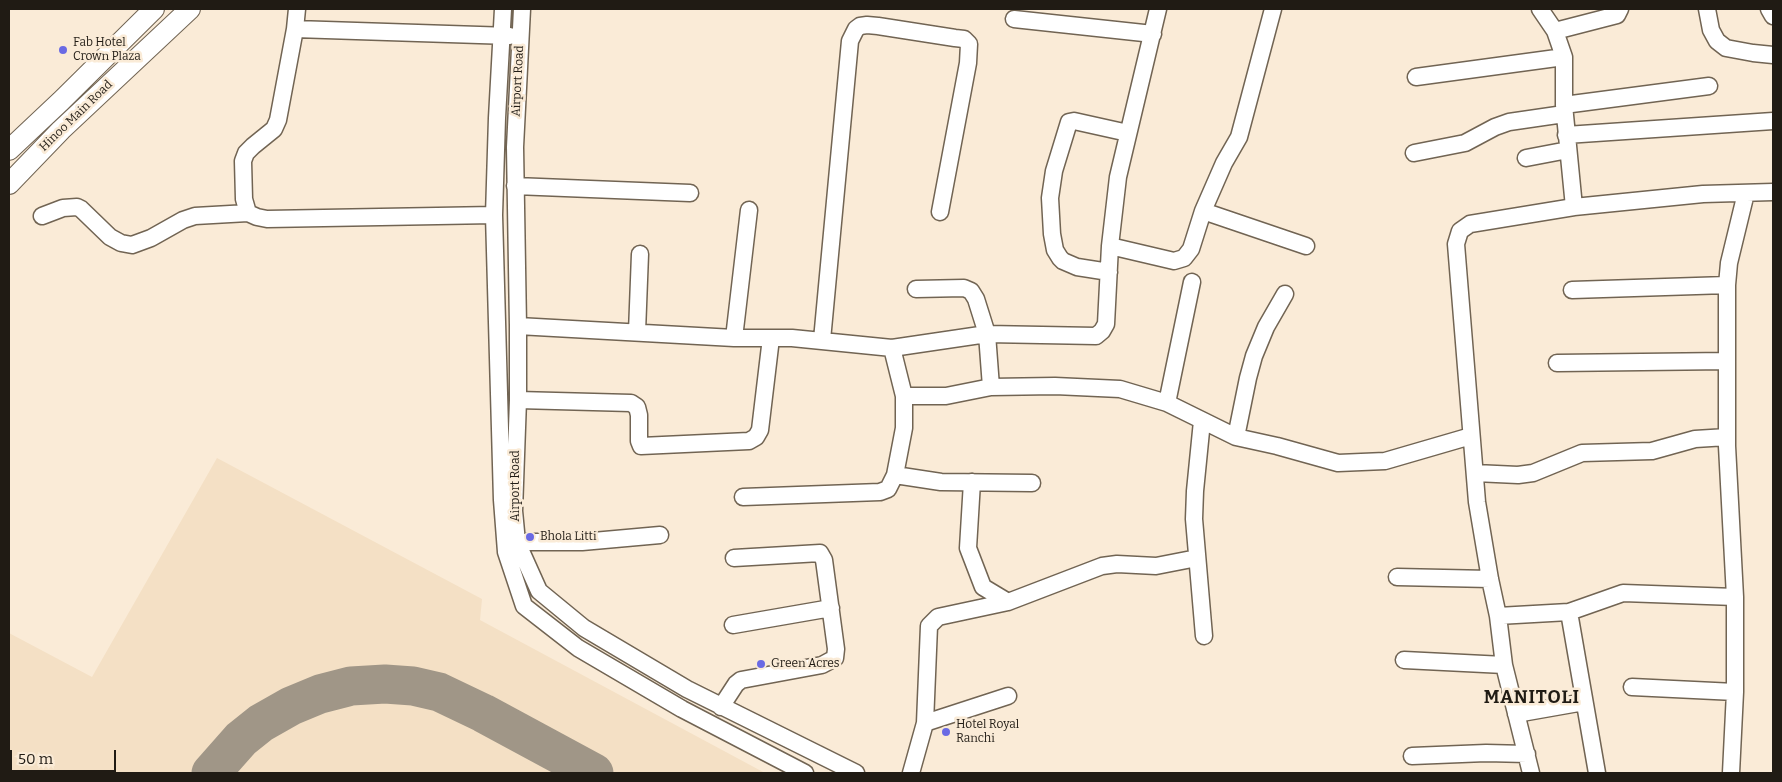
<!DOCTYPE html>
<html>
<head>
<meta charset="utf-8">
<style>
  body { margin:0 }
  #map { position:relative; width:1782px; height:782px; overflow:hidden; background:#faebd7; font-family:Bitter,serif }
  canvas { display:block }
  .frame { position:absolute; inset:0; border:10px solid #201b14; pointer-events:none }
  .scale { position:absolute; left:10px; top:750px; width:106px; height:22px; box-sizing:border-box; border:2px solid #201b14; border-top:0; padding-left:6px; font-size:15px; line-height:18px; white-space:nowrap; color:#201b14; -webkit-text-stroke:4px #faebd7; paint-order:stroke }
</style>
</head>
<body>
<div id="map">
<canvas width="1782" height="782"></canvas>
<div class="frame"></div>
<div class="scale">50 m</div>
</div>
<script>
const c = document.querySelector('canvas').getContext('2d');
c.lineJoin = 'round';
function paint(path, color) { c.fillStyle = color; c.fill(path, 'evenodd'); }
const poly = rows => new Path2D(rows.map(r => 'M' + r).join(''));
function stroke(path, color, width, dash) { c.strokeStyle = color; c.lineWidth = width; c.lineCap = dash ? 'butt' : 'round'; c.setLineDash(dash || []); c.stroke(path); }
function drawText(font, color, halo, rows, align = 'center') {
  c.font = font + ' Bitter,serif'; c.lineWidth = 5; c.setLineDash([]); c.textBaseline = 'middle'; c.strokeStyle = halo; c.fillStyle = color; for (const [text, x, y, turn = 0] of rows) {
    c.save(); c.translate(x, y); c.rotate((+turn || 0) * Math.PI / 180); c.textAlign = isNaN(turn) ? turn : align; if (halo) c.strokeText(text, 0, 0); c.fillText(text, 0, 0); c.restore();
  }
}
paint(poly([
  [217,458,482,599,480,620,765,773,9,773,9,633,92,677]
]), '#f4e0c5');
stroke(poly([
  [211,773,241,739,261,723,291,706,320,694,351,686,385,684,413,686,439,692,483,713,594,773]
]), '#a09687', 39);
const minor = poly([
  [297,9,295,29,278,120,274,129,253,146,246,153,243,161,244,199,248,213,257,217,267,219,494,215],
  [503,9,497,118,494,215,502,500,506,552,524,606,578,648,682,709,805,773],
  [522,9,515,147,518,326,518,400,514,511,517,542,539,591,584,628,687,689,856,773],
  [1540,9,1555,31,1564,57,1564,105,1574,207],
  [1707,9,1711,30,1717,41,1726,48,1753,53,1773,55],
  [1769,9,1773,16],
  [1014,19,1153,34],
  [295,29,510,36],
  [1555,31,1617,15,1620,9],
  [1416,77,1564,57],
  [1564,105,1709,86],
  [1566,135,1773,121],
  [1414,153,1465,143,1495,127,1509,122,1564,114],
  [1526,158,1568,150],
  [515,186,690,193],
  [1203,211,1306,246],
  [42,216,63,208,77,207,81,209,110,237,121,243,132,245,151,238,183,220,195,216,248,213],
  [1110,246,1174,261,1184,258,1191,249,1203,211,1224,163,1239,137,1273,9],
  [1109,272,1077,267,1063,261,1060,258,1055,250,1052,234,1050,198,1054,171,1069,122,1074,121,1128,133],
  [916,289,964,288,971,291,976,299,987,334,1096,336,1102,331,1106,324,1110,246,1118,177,1158,9],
  [1572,290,1727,285],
  [518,326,734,338,792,338,892,348,987,334,991,387],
  [637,332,640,254],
  [734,338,749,210],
  [822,340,850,41,856,29,860,26,867,25,878,26,955,38,964,39,969,44,968,63,940,212],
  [1557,363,1727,361],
  [904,396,946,396,991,387,1055,386,1120,389,1167,403,1236,437,1277,446,1338,463,1385,461,1471,436],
  [518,400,631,403,637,407,639,415,639,441,641,446,749,441,756,437,760,430,771,338],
  [1167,403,1192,282],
  [1202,421,1195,491,1194,519,1204,636],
  [1236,437,1248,378,1254,356,1266,327,1285,294],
  [1475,473,1518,475,1533,473,1582,453,1652,451,1695,439,1727,437],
  [895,475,941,482,1032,483],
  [972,482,968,548,983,587,1008,602],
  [743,497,880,492,888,489,895,475,904,428,904,396,892,348],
  [517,542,582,542,660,535],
  [1397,577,1490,579],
  [1569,612,1597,773],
  [1498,616,1569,612,1623,593,1735,597],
  [733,625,831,608],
  [1404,660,1504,665],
  [1632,687,1735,692],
  [721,707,736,684,741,680,822,665,835,658,836,649,824,560,820,553,734,558],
  [1516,714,1584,702],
  [925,723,929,626,938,617,1008,602,1102,566,1117,564,1156,566,1197,558],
  [1412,756,1486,753,1527,754],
  [911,773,925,723,1008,696],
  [1531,773,1504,665,1498,616,1490,579,1477,502,1456,244,1460,231,1470,224,1574,207,1703,194,1773,192],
  [1731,773,1735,692,1735,597,1727,446,1727,285,1729,263,1746,193]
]);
const major = poly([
  [9,150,61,101,154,9],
  [9,184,61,130,190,9]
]);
stroke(minor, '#716453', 19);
stroke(major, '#716453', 22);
stroke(minor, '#fff', 16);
stroke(major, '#fff', 20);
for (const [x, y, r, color] of [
  [63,50,5,"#6a6ae4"],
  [530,537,5,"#6a6ae4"],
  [761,664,5,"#6a6ae4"],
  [946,732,5,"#6a6ae4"]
]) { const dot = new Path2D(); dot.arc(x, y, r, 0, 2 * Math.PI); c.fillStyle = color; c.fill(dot); stroke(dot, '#faebd7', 2); }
drawText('12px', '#201b14', '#faebd7', [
  ["Fab Hotel",73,43],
  ["Crown Plaza",73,57],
  ["Bhola Litti",540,537],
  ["Green Acres",771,664],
  ["Hotel Royal",956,725],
  ["Ranchi",956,739]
], 'left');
drawText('12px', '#201b14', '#faebd7', [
  ["Airport Road",518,81,-87],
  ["Hinoo Main Road",76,116,-44],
  ["Airport Road",516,486,-90]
]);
c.letterSpacing = '1px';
drawText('bold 18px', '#201b14', '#faebd7', [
  ["MANITOLI",1532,698]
]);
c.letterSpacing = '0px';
</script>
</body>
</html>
